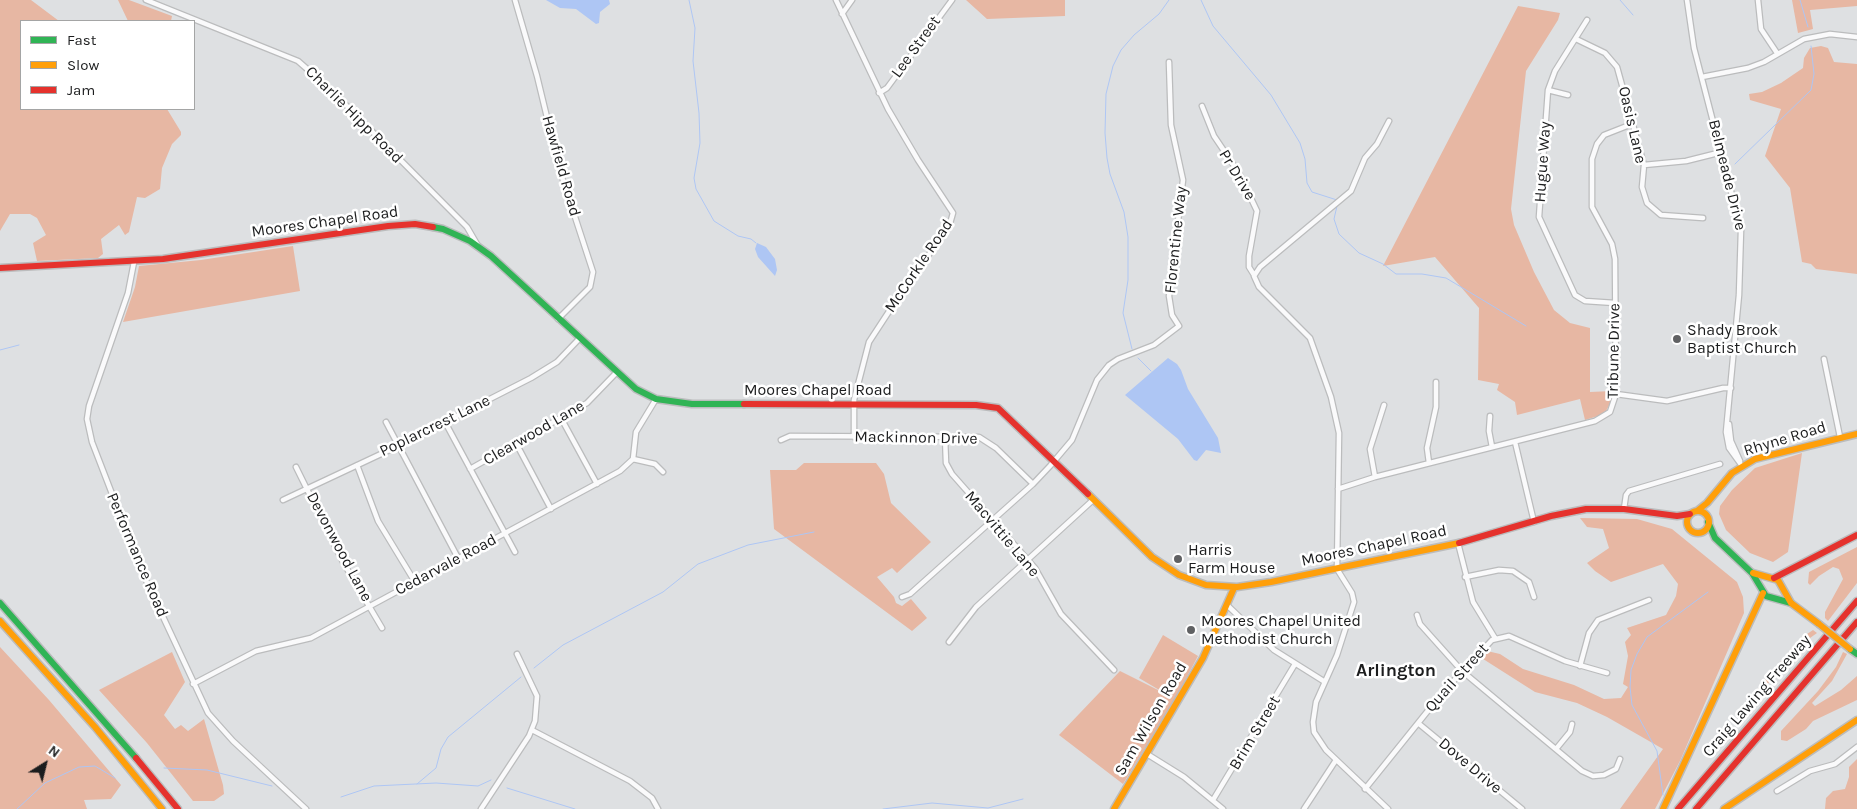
<!DOCTYPE html>
<html>
<head>
<meta charset="utf-8">
<style>
  body { margin:0 }
  #map { position:relative; width:1857px; height:809px; overflow:hidden; background:#dee0e2; font-family:Karla,sans-serif }
  canvas { display:block }
  .legend { position:absolute; left:20px; top:20px; width:175px; height:90px; box-sizing:border-box; background:#fff; border:1px solid #a4a5a5; margin:0; padding:6px 9px; list-style:none; font-size:15px; color:#1c1d1e }
  .legend li { display:flex; align-items:center; gap:10px; height:25px }
  .legend b { width:25px; border:1px solid #a4a5a5 }
  .north { position:absolute; left:20px; top:739px; width:50px; height:50px; -webkit-text-stroke:4px #fff; paint-order:stroke; rotate:36deg; font-size:14px; font-weight:700; line-height:20px; text-align:center; color:#1c1d1e }
  .north::after { content:''; display:block; margin:auto; width:18px; height:22px; background:#1c1d1e; clip-path:polygon(50% 0,100% 100%,50% 72%,0 100%) }
</style>
</head>
<body>
<div id="map">
<canvas width="1857" height="809"></canvas>
<ul class="legend">
<li><b style="height:6px;background:#30b455"></b>Fast</li>
<li><b style="height:6px;background:#ff9f0a"></b>Slow</li>
<li><b style="height:6px;background:#e5322d"></b>Jam</li>
</ul>
<div class="north">N</div>
</div>
<script>
const c = document.querySelector('canvas').getContext('2d');
c.lineJoin = 'round';
function paint(path, color) { c.fillStyle = color; c.fill(path, 'evenodd'); }
const poly = rows => new Path2D(rows.map(r => 'M' + r).join(''));
function stroke(path, color, width, dash) { c.strokeStyle = color; c.lineWidth = width; c.lineCap = dash ? 'butt' : 'round'; c.setLineDash(dash || []); c.stroke(path); }
function drawText(font, color, halo, rows, align = 'center') {
  c.font = font + ' Karla,sans-serif'; c.lineWidth = 5; c.setLineDash([]); c.textBaseline = 'middle'; c.strokeStyle = halo; c.fillStyle = color; for (const [text, x, y, turn = 0] of rows) {
    c.save(); c.translate(x, y); c.rotate((+turn || 0) * Math.PI / 180); c.textAlign = isNaN(turn) ? turn : align; if (halo) c.strokeText(text, 0, 0); c.fillText(text, 0, 0); c.restore();
  }
}
paint(poly([
  [0,0,31,0,59,21,21,21,21,109,167,109,181,132,181,135,172,144,162,168,160,189,145,198,137,197,129,232,125,235,119,225,101,239,103,254,98,258,37,261,33,243,46,235,37,218,30,214,10,214,0,231],
  [118,0,129,0,172,16,171,21,128,21],
  [966,0,1065,0,1065,16,987,19],
  [1792,0,1857,0,1857,6,1810,10,1813,29,1798,33],
  [1518,6,1560,13,1558,20,1526,71,1511,209,1514,225,1534,272,1554,310,1570,323,1590,328,1590,392,1612,391,1611,402,1606,411,1598,416,1585,420,1580,399,1517,415,1515,402,1497,390,1499,384,1478,380,1479,308,1435,257,1383,266],
  [1821,46,1828,48,1834,62,1857,64,1857,274,1816,269,1811,264,1802,262,1790,188,1765,156,1781,109,1750,100,1749,94,1762,92,1781,83,1803,68,1804,58,1810,48],
  [293,246,300,291,123,322,135,287,139,266,201,260],
  [1802,453,1788,552,1773,562,1750,553,1726,530,1719,514,1720,506,1732,490,1755,468],
  [804,463,876,463,884,474,891,503,931,542,897,573,892,568,877,577,894,597,896,603,902,606,911,599,927,618,912,631,774,529,770,470,796,470],
  [1580,518,1637,519,1672,529,1737,582,1743,597,1744,613,1680,761,1655,809,1620,809,1663,749,1607,717,1577,703,1535,692,1480,657,1487,651,1500,654,1523,669,1574,685,1604,699,1621,698,1628,687,1623,684,1628,656,1625,642,1631,635,1627,628,1666,615,1676,596,1678,584,1663,564,1611,582,1595,571,1587,563,1609,548,1603,529,1587,527],
  [1857,547,1857,583,1828,621,1825,618,1825,612,1843,579,1839,569,1833,567,1819,576,1810,585,1808,583,1809,572],
  [1813,630,1817,633,1803,643,1740,716,1761,685,1801,638],
  [1163,635,1198,656,1175,699,1123,784,1059,735,1120,671,1166,694,1139,678],
  [0,647,49,700,121,785,111,799,84,800,87,809,0,809],
  [172,652,185,682,164,715,175,729,181,725,188,731,204,719,223,785,224,794,214,801,193,801,147,743,99,690],
  [1843,652,1847,654,1832,681,1812,703,1815,706,1841,690,1857,676,1857,700,1813,721,1806,729,1787,741,1781,740,1781,731,1818,691,1836,667],
  [1857,759,1857,809,1825,809,1826,798,1833,791,1845,789,1849,777,1849,767]
]), '#e7b7a3');
paint(poly([
  [546,0,609,0,610,4,600,12,599,23,596,24,576,9,560,8],
  [757,243,766,247,775,259,777,270,775,276,758,257,755,249],
  [1168,358,1177,364,1181,370,1188,389,1218,438,1221,453,1206,450,1197,461,1194,460,1178,439,1125,395]
]), '#aec6f4');
stroke(poly([
  [689,0,695,28,693,61,699,113,700,143,694,178,696,189,714,221,738,236,751,239,756,243],
  [1201,0,1213,26,1271,95,1300,143,1305,159,1307,183,1312,192,1337,200],
  [1620,0,1633,15],
  [1800,0,1808,27],
  [1735,164,1811,90,1814,74,1811,46],
  [1337,206,1334,219,1339,234,1359,253,1383,264,1396,274,1422,274,1446,278,1526,326],
  [1132,349,1123,313,1128,280,1128,237,1124,212,1110,174,1107,158,1105,133,1106,94,1113,66,1121,50,1134,35,1159,14,1169,0],
  [0,350,19,345],
  [1138,358,1151,371],
  [534,668,563,645,663,592,698,564,748,545,814,532],
  [164,768,207,770,272,786],
  [417,784,436,768,441,749,448,737,521,677],
  [507,788,575,809],
  [1663,795,1657,751,1632,705,1630,687,1631,670,1637,654,1647,637,1708,592],
  [341,797,374,786,436,783,478,786,491,780],
  [17,809,45,783,79,767,95,766,115,778],
  [883,809,932,803,988,808,1023,799]
]), '#aec6f4', 1);
const street = poly([
  [146,0,298,61,330,89,467,227,478,246],
  [515,0,537,76,560,171,593,272,590,287,558,319],
  [836,0,888,109,918,160,953,213,949,227,903,290,869,342,854,400,854,437],
  [1687,0,1694,48,1741,230,1739,295,1726,432,1729,448,1742,466],
  [1758,0,1761,29,1777,53],
  [842,14,852,0],
  [1587,20,1555,71,1548,90,1539,217,1575,295,1585,301,1615,303],
  [1576,39,1605,53,1617,67,1644,165,1642,187,1647,203,1661,215,1703,218],
  [1702,77,1748,68,1764,62,1804,39,1830,34,1857,37],
  [1548,90,1568,95],
  [879,93,887,88,952,0],
  [1202,106,1214,136,1239,173,1257,211,1249,256,1249,267,1254,275],
  [1644,165,1686,161,1722,152],
  [134,262,128,293,89,406,87,419,92,442,143,574,208,713,233,741,306,809],
  [1824,359,1840,437],
  [1616,394,1667,401,1723,388,1731,388],
  [1490,416,1489,431,1492,447],
  [561,418,597,484],
  [386,422,458,558],
  [445,422,515,552],
  [1729,424,1731,441,1740,461],
  [945,437,946,463,952,474,1035,568,1061,614,1114,670],
  [781,440,790,436,979,437,996,448,1033,484],
  [1515,442,1534,522],
  [517,445,551,509],
  [633,459,655,464,663,472],
  [1429,463,1427,448,1436,407,1436,382],
  [357,465,378,521,415,582],
  [296,467,343,562,382,628],
  [470,469,587,403,616,373],
  [1375,477,1370,449,1384,405],
  [1338,489,1375,477,1595,421,1610,412,1616,394,1615,259,1612,244,1592,207,1592,159,1597,144,1604,135,1632,124],
  [283,500,398,446,531,378,557,362,579,339],
  [1624,509,1626,495,1629,491,1720,464],
  [1458,543,1473,602,1495,638],
  [1465,577,1499,570,1513,571,1529,582,1534,597],
  [902,597,910,594,1033,484,1050,466,1072,440,1097,380,1109,365,1118,359,1154,345,1179,326,1172,315,1169,296,1183,180,1171,125,1169,62],
  [1227,605,1274,650,1325,682],
  [1417,615,1420,624,1462,671,1582,771,1593,776,1604,775,1616,769,1620,759],
  [949,642,976,607,1093,500],
  [1580,666,1589,633,1598,620,1649,600],
  [193,684,256,651,311,638,620,471,633,459,636,432,656,399],
  [1418,723,1522,809],
  [532,730,630,781,652,798,658,809],
  [1556,749,1570,732,1572,724],
  [1147,754,1184,777,1223,809],
  [1365,789,1443,692,1492,640,1509,636,1565,661,1607,673],
  [1777,791,1810,771,1835,764,1857,747],
  [1213,800,1295,664],
  [481,809,529,736,535,721,537,696,517,654],
  [1304,809,1336,760],
  [1388,809,1326,750,1314,732,1313,722,1316,702,1337,655,1354,602,1352,593,1337,569,1339,433,1331,397,1310,338,1259,287,1254,276,1260,267,1351,191,1365,158,1377,144,1389,121]
]);
const fast = poly([
  [433,227,443,229,470,241,491,256,636,389,656,399,692,404,744,404],
  [1708,522,1715,538,1752,573,1766,596,1791,603],
  [0,603,136,758],
  [1850,649,1857,654]
]);
const slow = poly([
  [1088,494,1152,557,1179,575,1206,585,1237,587,1271,582,1459,543],
  [1697,511,1707,503,1732,473,1755,459,1857,434],
  '1687 522a11 11 0 1 1 22 0a11 11 0 1 1-22 0Z',
  [1753,573,1778,580,1791,603,1819,624],
  [0,621,95,727,162,809],
  [1114,809,1203,658,1234,588],
  [1663,809,1763,593],
  [1724,809,1857,720]
]);
const jam = poly([
  [0,268,163,259,388,226,415,224,433,227],
  [744,404,976,405,998,408,1088,494],
  [1459,543,1551,516,1586,509,1624,509,1677,516,1690,514],
  [1774,578,1857,535],
  [136,758,178,809],
  [1678,809,1857,601],
  [1696,809,1857,622]
]);
stroke(street, '#bbbcbd', 7);
stroke(fast, '#bbbcbd', 9);
stroke(slow, '#bbbcbd', 9);
stroke(jam, '#bbbcbd', 9);
stroke(street, '#fafafb', 4.5);
stroke(fast, '#30b455', 6);
stroke(slow, '#ff9f0a', 6);
stroke(jam, '#e5322d', 6);
const slowBridge = poly([
  [1819,624,1850,649]
]);
stroke(slowBridge, '#bbbcbd', 9, []);
stroke(slowBridge, '#ff9f0a', 6);
for (const [x, y, r, color] of [
  [1677,339,5,"#606163"],
  [1178,559,5,"#606163"],
  [1191,630,5,"#606163"]
]) { const dot = new Path2D(); dot.arc(x, y, r, 0, 2 * Math.PI); c.fillStyle = color; c.fill(dot); stroke(dot, '#fff', 2); }
drawText('16px', '#1c1d1e', '#fff', [
  ["Lee Street",916,47,-54],
  ["Charlie Hipp Road",354,115,45],
  ["Oasis Lane",1632,125,77],
  ["Hugue Way",1543,162,-86],
  ["Hawfield Road",561,166,74],
  ["Pr Drive",1237,175,59],
  ["Belmeade Drive",1727,175,76],
  ["Moores Chapel Road",325,222,-8],
  ["Florentine Way",1176,240,-84],
  ["McCorkle Road",919,266,-56],
  ["Tribune Drive",1614,351,-89],
  ["Moores Chapel Road",818,390],
  ["Poplarcrest Lane",435,426,-26],
  ["Clearwood Lane",534,433,-30],
  ["Mackinnon Drive",916,438,1],
  ["Rhyne Road",1785,439,-17],
  ["Macvittie Lane",1002,534,50],
  ["Moores Chapel Road",1374,546,-12],
  ["Devonwood Lane",339,547,62],
  ["Performance Road",137,555,67],
  ["Cedarvale Road",446,565,-28],
  ["Quail Street",1457,678,-48],
  ["Craig Lawing Freeway",1757,696,-49],
  ["Sam Wilson Road",1151,719,-60],
  ["Brim Street",1255,733,-59],
  ["Dove Drive",1470,766,40]
]);
drawText('16px', '#1c1d1e', '#fff', [
  ["Shady Brook",1687,330],
  ["Baptist Church",1687,348],
  ["Harris",1188,550],
  ["Farm House",1188,568],
  ["Moores Chapel United",1201,621],
  ["Methodist Church",1201,639]
], 'left');
drawText('bold 18px', '#1c1d1e', '#fff', [
  ["Arlington",1396,671]
]);
</script>
</body>
</html>
